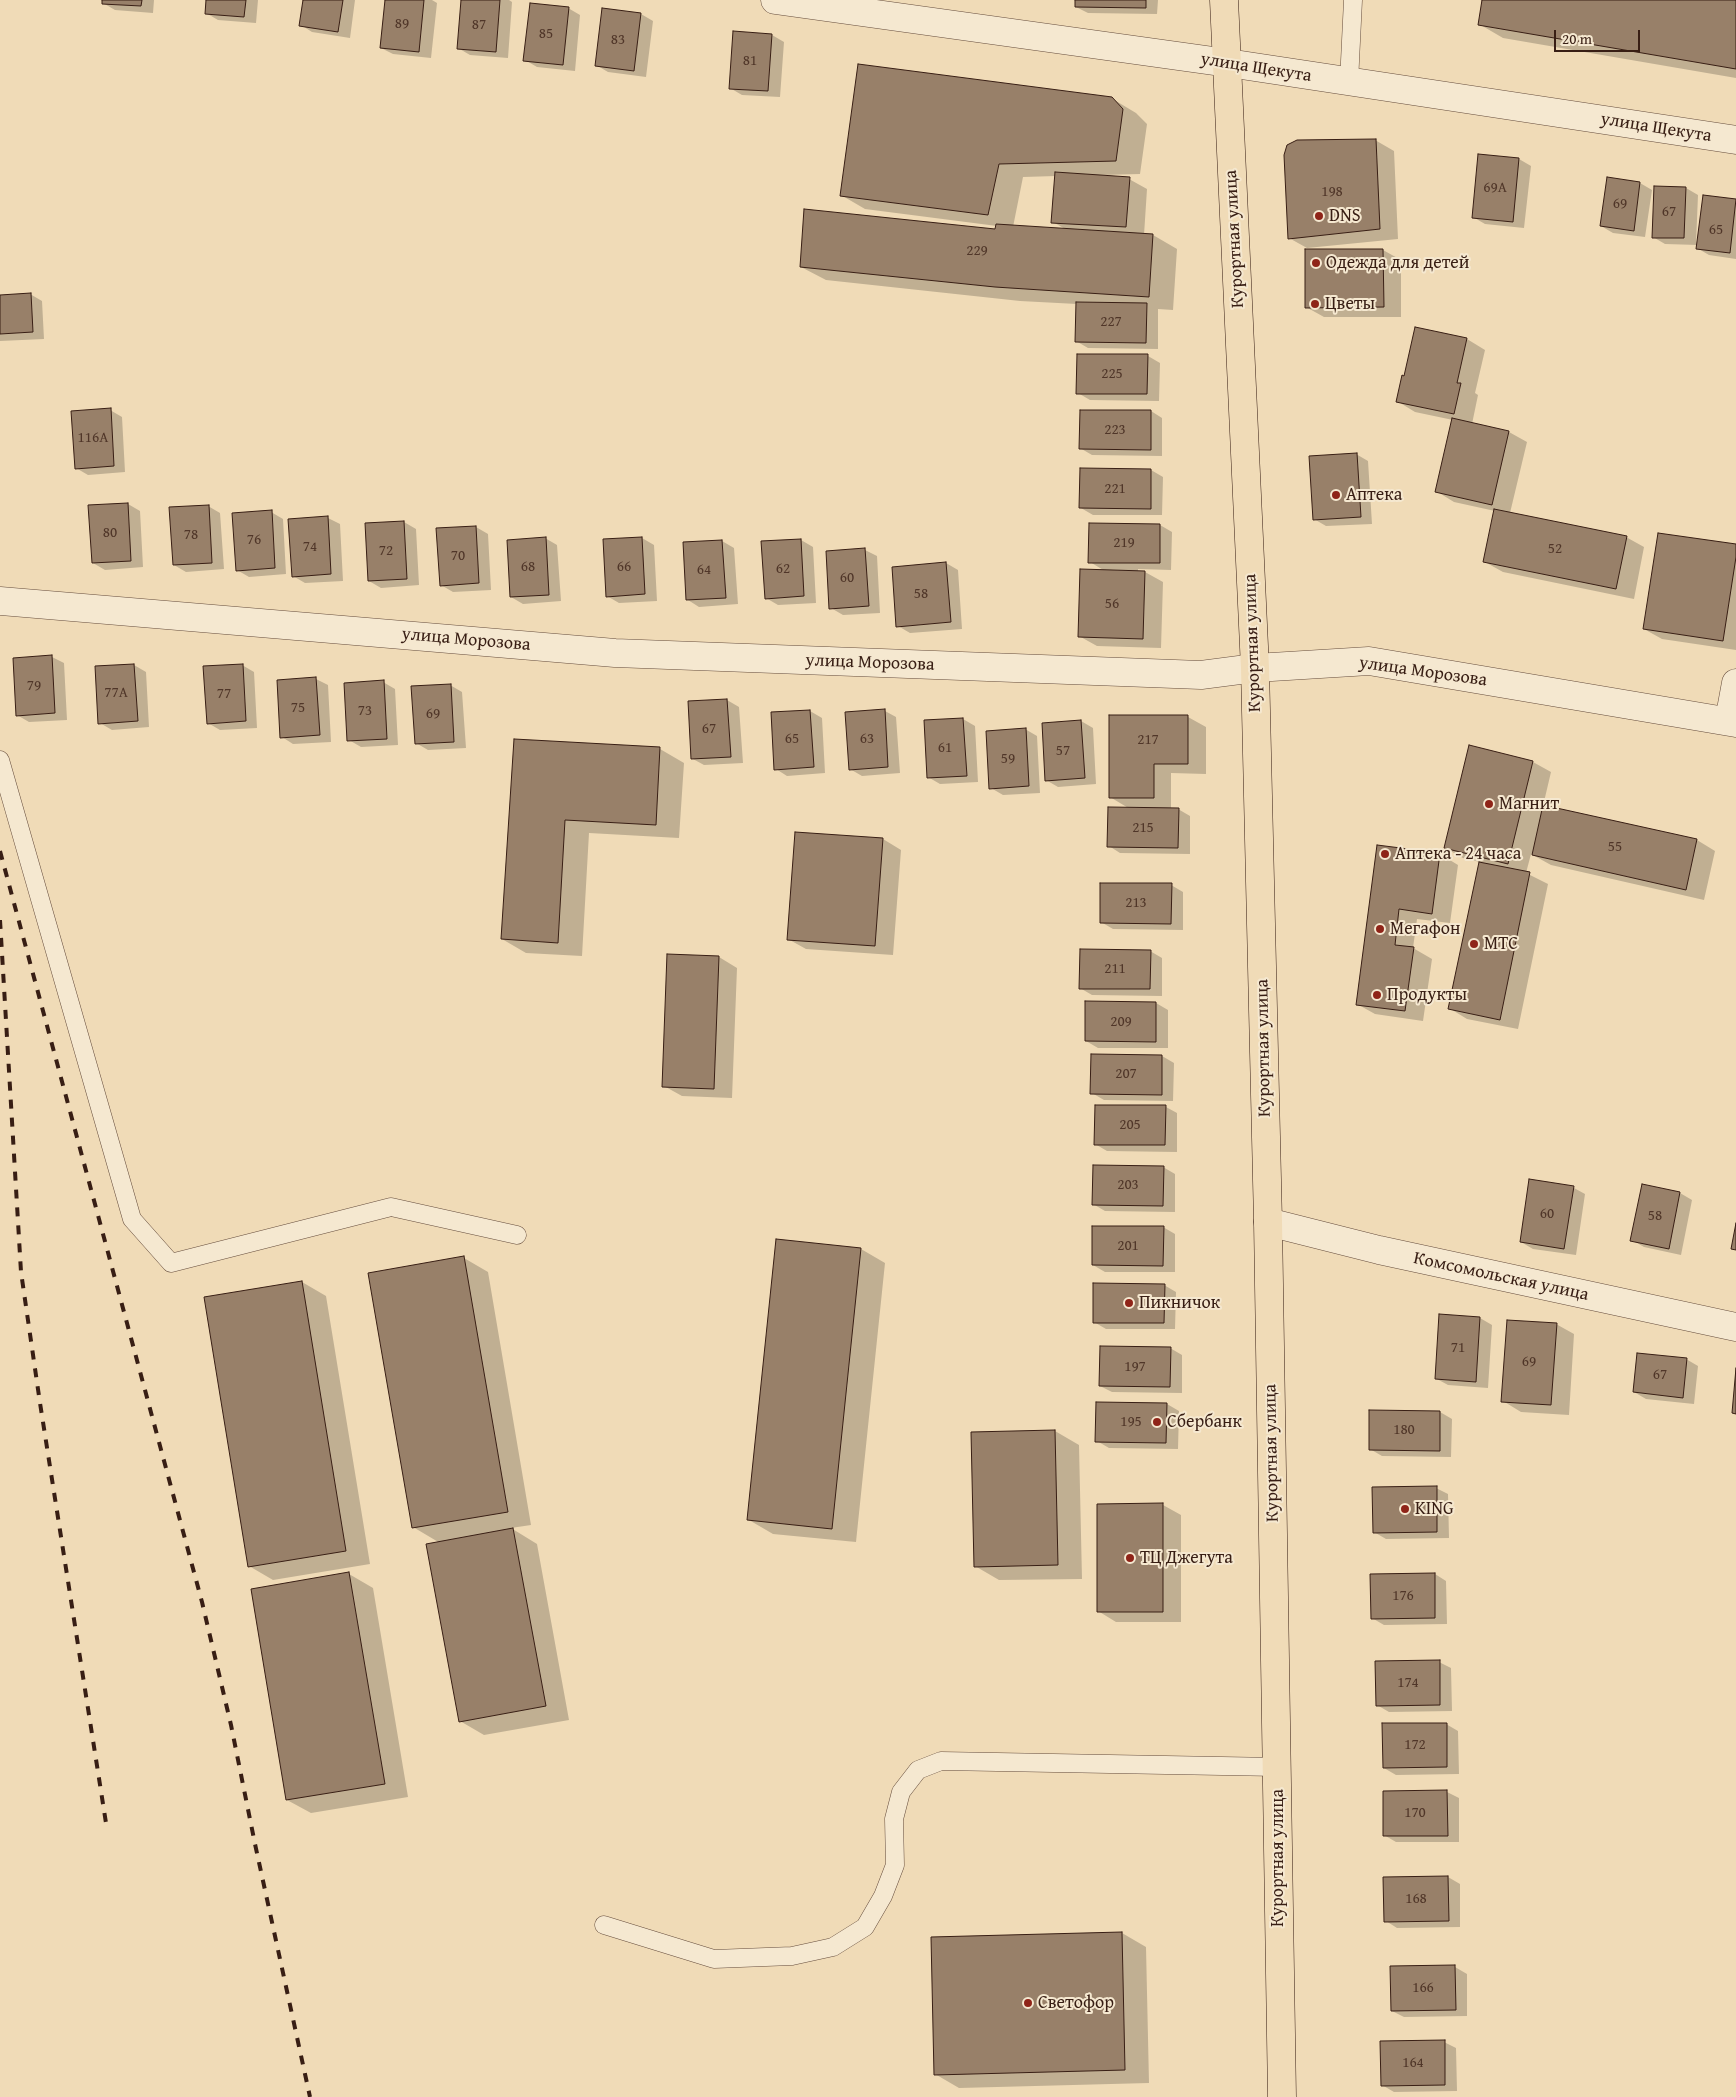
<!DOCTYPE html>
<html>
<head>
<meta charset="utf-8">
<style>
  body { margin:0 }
  #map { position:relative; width:1736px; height:2097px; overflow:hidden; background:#f0dbb7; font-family:"Gentium Book Plus",serif }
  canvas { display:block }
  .scale { position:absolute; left:1554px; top:30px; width:86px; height:22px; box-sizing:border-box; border:2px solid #381e14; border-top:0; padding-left:6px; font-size:15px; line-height:18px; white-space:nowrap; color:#381e14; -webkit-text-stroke:4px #f5e8d0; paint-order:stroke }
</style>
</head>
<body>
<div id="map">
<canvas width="1736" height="2097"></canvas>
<div class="scale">20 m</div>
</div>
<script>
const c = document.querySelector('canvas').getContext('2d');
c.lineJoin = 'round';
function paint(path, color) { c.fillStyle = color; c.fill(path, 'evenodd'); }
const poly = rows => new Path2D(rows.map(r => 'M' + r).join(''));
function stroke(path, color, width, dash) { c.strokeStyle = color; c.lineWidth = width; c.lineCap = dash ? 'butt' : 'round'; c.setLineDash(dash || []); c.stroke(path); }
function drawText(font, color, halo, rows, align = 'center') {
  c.font = font + ' "Gentium Book Plus",serif'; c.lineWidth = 4; c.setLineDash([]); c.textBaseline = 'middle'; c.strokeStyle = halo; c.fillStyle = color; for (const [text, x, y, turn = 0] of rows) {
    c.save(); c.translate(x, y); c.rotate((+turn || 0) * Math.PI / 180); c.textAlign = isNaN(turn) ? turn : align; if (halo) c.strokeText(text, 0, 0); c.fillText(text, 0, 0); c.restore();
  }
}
paint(poly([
  [103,0,154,0,153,13,115,10,103,3],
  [208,0,258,0,256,23,218,20,206,13],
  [304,0,355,0,350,38,312,32,301,25],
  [386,0,432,0,437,3,431,58,393,54,381,48],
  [462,0,509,0,512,2,508,58,470,55,458,48],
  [1076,0,1158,0,1157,14,1088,13,1076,7],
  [1483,0,1736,0,1736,78,1503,38,1479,24],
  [568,8,580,15,575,71,537,67,525,60],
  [641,14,653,21,646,77,608,72,596,65],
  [772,35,784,42,780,97,742,95,730,88],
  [1111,98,1136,113,1147,124,1140,174,1101,175,1101,177,1129,179,1147,189,1144,235,1153,235,1177,249,1173,310,1158,309,1158,349,1088,348,1076,341,1077,304,1020,301,826,280,801,267,996,230,997,226,865,209,841,195],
  [1056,176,1053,222,1067,230,1013,227,1023,177],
  [1375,140,1394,151,1398,239,1307,248,1289,238],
  [1519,159,1531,166,1524,228,1485,224,1473,217],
  [1640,183,1652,190,1645,237,1613,233,1601,226],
  [1686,188,1698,195,1696,244,1698,244,1705,196,1736,201,1736,259,1709,255,1697,248,1698,245,1665,244,1653,237],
  [1383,250,1401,260,1401,317,1324,317,1306,307],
  [30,294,42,301,44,339,0,341,0,296],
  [1467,339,1485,350,1475,393,1478,395,1472,424,1509,432,1527,442,1510,513,1626,537,1644,547,1634,599,1503,572,1485,562,1495,511,1454,502,1436,491,1453,420,1415,412,1397,401,1405,378],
  [1148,356,1160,363,1159,401,1090,400,1078,393],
  [110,410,122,417,125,472,88,475,76,468],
  [1151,411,1162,418,1162,456,1092,455,1080,448],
  [1356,454,1368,461,1372,524,1326,526,1314,519],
  [1151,470,1163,477,1162,515,1093,515,1081,508],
  [128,504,140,511,143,567,105,570,93,563],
  [208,506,220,513,224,569,186,572,174,565],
  [271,512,283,519,286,574,249,577,237,570],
  [328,518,340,524,343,581,305,583,293,576],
  [404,522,416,529,419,585,381,588,369,581],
  [1160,525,1172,532,1171,570,1138,569,1138,572,1145,572,1163,582,1161,648,1097,646,1079,636,1105,571,1090,562],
  [476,527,488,534,491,590,453,592,441,585],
  [545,538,557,545,561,601,523,604,511,597],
  [642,538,654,545,657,601,619,603,607,596],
  [801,540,813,547,816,603,778,605,766,598],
  [722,541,734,548,738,604,699,607,688,600],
  [1736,546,1736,650,1662,639,1644,629],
  [865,550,877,556,880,613,843,615,831,608],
  [946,563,958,570,962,629,910,633,898,626],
  [52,657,64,663,67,720,29,722,17,715],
  [134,665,146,672,149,727,112,730,100,723],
  [242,665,254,672,257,728,220,730,208,723],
  [316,679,328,685,331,742,293,744,282,737],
  [383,682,395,689,398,745,361,747,349,740],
  [450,685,462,692,466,748,428,750,416,743],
  [727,700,739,707,743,763,704,765,693,759,689,702],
  [810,711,822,718,825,773,787,776,776,769],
  [885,711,896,717,900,773,862,776,850,769],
  [1188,717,1206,727,1206,774,1171,773,1171,809,1178,809,1190,816,1190,854,1120,853,1109,846,1130,809,1110,797],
  [963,719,975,726,978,782,940,784,928,777],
  [1081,721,1093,728,1096,784,1058,787,1046,780],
  [1025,729,1037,736,1040,793,1003,795,991,788],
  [515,740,660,749,684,763,679,838,589,833,582,956,526,953,502,939],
  [1470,747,1533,762,1551,772,1543,806,1697,840,1715,851,1704,900,1551,865,1531,854,1526,873,1548,884,1518,1029,1467,1019,1449,1008,1480,862,1463,858,1445,848],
  [883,839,901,850,893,955,806,949,788,939],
  [1378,846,1440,854,1458,865,1450,923,1417,919,1413,948,1432,959,1423,1021,1375,1014,1357,1004],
  [1171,885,1183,892,1183,930,1113,929,1101,922],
  [1150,951,1162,958,1162,996,1092,995,1080,988],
  [719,957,737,968,732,1098,682,1096,664,1086],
  [1087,1003,1156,1003,1168,1010,1168,1048,1098,1048,1086,1041],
  [1162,1056,1174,1063,1173,1101,1104,1100,1092,1093],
  [1166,1107,1177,1113,1177,1152,1107,1151,1095,1144],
  [1163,1167,1175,1174,1175,1212,1105,1211,1093,1204],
  [1643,1186,1680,1193,1692,1200,1681,1255,1644,1247,1632,1240],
  [1574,1188,1585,1194,1576,1255,1533,1249,1521,1242],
  [1163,1227,1175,1234,1175,1272,1105,1272,1093,1265],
  [861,1249,885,1263,856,1542,773,1534,749,1520],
  [464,1258,488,1272,531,1525,511,1528,537,1544,569,1720,484,1735,460,1721,440,1543,413,1527],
  [302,1282,326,1296,370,1564,273,1580,249,1566,205,1298],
  [1164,1285,1176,1292,1175,1329,1106,1329,1094,1322],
  [1480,1318,1492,1325,1488,1388,1448,1385,1437,1379],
  [1556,1324,1574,1334,1569,1415,1521,1412,1503,1401],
  [1170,1348,1182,1355,1182,1393,1112,1392,1100,1386],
  [1686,1359,1698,1366,1694,1404,1646,1399,1634,1392],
  [1167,1404,1179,1411,1178,1449,1109,1448,1097,1441],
  [1370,1412,1440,1412,1452,1419,1451,1457,1382,1456,1370,1449],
  [1055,1431,1079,1445,1082,1579,999,1580,975,1566,973,1433],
  [1436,1488,1448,1494,1449,1538,1386,1539,1374,1532],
  [1163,1505,1181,1515,1181,1622,1116,1622,1098,1611],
  [349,1574,373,1588,408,1797,311,1813,287,1800],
  [1435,1574,1446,1581,1447,1624,1384,1625,1372,1618],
  [1439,1662,1451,1668,1452,1711,1389,1712,1377,1705],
  [1446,1724,1458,1731,1459,1774,1396,1775,1384,1768],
  [1447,1792,1459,1798,1459,1842,1396,1842,1384,1835],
  [1448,1877,1460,1884,1460,1927,1397,1928,1386,1921],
  [1122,1933,1146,1947,1149,2083,959,2088,935,2074],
  [1392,1967,1455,1967,1467,1974,1467,2016,1404,2017,1392,2011],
  [1444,2042,1456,2048,1457,2091,1394,2092,1382,2085]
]), '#0003');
const building = poly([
  [102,0,142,0,141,6,102,4,102,0],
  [206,0,246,0,244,17,205,14,206,0],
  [303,0,343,0,338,32,299,26,303,0],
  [385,0,424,0,419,52,380,48,385,0],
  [461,0,500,0,496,52,457,49,461,0],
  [1075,0,1146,0,1146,8,1075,7,1075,0],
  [1482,0,1736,0,1736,69,1478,25,1482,0],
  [530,3,569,7,563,65,523,61,530,3],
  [602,8,641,13,634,71,595,66,602,8],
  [733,31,772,34,768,91,729,89,733,31],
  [858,64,1112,97,1123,109,1116,161,999,164,988,215,840,196,858,64],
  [1376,139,1380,229,1288,239,1284,155,1287,145,1297,140,1376,139],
  [1478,154,1519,158,1513,222,1472,218,1478,154],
  [1055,172,1130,177,1126,227,1051,223,1055,172],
  [1607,177,1640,182,1634,231,1600,226,1607,177],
  [1654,186,1686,187,1684,238,1652,238,1654,186],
  [1703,195,1736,199,1730,253,1696,249,1703,195],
  [804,209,995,229,996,224,1153,234,1149,297,995,287,800,267,804,209],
  [1305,249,1383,249,1384,307,1305,308,1305,249],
  [31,293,33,332,0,334,0,295,31,293],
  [1076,302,1147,303,1146,343,1075,342,1076,302],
  [1415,327,1467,338,1457,383,1461,383,1454,414,1396,402,1402,375,1404,376,1415,327],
  [1077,354,1148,354,1147,394,1076,394,1077,354],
  [111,408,114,466,75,469,71,411,111,408],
  [1080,410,1151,410,1151,450,1079,449,1080,410],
  [1452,418,1509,431,1492,505,1435,492,1452,418],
  [1357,453,1361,517,1313,520,1309,456,1357,453],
  [1080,468,1151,469,1151,509,1079,508,1080,468],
  [128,503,131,561,92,563,88,505,128,503],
  [209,505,212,563,173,565,169,507,209,505],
  [1494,509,1627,536,1616,589,1483,562,1494,509],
  [272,510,275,568,236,571,232,513,272,510],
  [328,516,331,574,292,577,288,519,328,516],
  [404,521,407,579,368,581,365,523,404,521],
  [1089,523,1160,524,1160,563,1088,563,1089,523],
  [476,526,479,583,440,586,436,528,476,526],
  [1658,533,1736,544,1736,557,1723,641,1643,629,1658,533],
  [546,537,549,595,510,597,507,540,546,537],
  [642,537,645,594,606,597,603,539,642,537],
  [801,539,804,596,765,599,761,541,801,539],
  [722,540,726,598,686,600,683,542,722,540],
  [865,548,869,606,829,609,826,551,865,548],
  [946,562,951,622,896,627,892,567,946,562],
  [1080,569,1145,571,1143,639,1078,637,1080,569],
  [52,655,55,713,16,716,13,658,52,655],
  [134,664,138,721,98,724,95,666,134,664],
  [243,664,246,721,207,724,203,666,243,664],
  [316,677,320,735,280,738,277,680,316,677],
  [384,680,387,739,347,741,344,683,384,680],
  [451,684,454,742,415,744,411,686,451,684],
  [727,699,731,757,691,759,688,701,727,699],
  [885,709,888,767,849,770,845,712,885,709],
  [810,710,814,767,774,770,771,712,810,710],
  [1109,715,1188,715,1188,764,1154,764,1154,798,1109,798,1109,715],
  [963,718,967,776,927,778,924,720,963,718],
  [1081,720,1085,778,1045,781,1042,723,1081,720],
  [1026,728,1029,786,989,789,986,731,1026,728],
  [514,739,660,747,656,825,565,820,558,943,501,939,514,739],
  [1469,745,1533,761,1508,864,1444,848,1469,745],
  [1543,805,1697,839,1686,890,1532,855,1543,805],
  [1108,807,1179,808,1178,848,1107,847,1108,807],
  [795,832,883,838,875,946,787,940,795,832],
  [1377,845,1440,853,1432,914,1399,909,1395,945,1414,947,1405,1011,1356,1005,1377,845],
  [1479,862,1530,872,1500,1020,1448,1009,1479,862],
  [1100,883,1172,883,1171,924,1100,923,1100,883],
  [1080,949,1151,950,1150,989,1079,989,1080,949],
  [667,954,719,956,714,1089,662,1087,667,954],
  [1085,1001,1156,1002,1156,1042,1085,1041,1085,1001],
  [1091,1054,1162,1055,1162,1095,1090,1094,1091,1054],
  [1095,1105,1166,1105,1165,1145,1094,1145,1095,1105],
  [1093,1165,1164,1166,1163,1206,1092,1205,1093,1165],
  [1529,1179,1574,1186,1564,1249,1520,1242,1529,1179],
  [1642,1184,1680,1192,1669,1249,1630,1241,1642,1184],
  [1736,1223,1736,1250,1731,1249,1736,1223],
  [1092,1226,1164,1226,1163,1266,1092,1265,1092,1226],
  [776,1239,861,1248,832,1529,747,1520,776,1239],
  [464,1256,508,1512,412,1528,368,1273,464,1256],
  [302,1281,346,1551,248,1567,204,1297,302,1281],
  [1093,1283,1165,1284,1164,1323,1093,1323,1093,1283],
  [1439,1314,1480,1317,1476,1382,1435,1379,1439,1314],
  [1507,1320,1557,1323,1551,1405,1501,1402,1507,1320],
  [1100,1346,1171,1347,1170,1387,1099,1386,1100,1346],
  [1637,1353,1687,1358,1683,1398,1633,1392,1637,1353],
  [1736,1368,1736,1414,1732,1413,1736,1368],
  [1096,1402,1167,1403,1166,1443,1095,1442,1096,1402],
  [1369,1410,1440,1411,1440,1451,1369,1450,1369,1410],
  [1055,1430,1058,1565,974,1567,971,1432,1055,1430],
  [1437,1486,1437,1532,1373,1533,1372,1487,1437,1486],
  [1163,1503,1163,1612,1097,1612,1097,1504,1163,1503],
  [513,1528,546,1706,459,1722,426,1544,513,1528],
  [349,1572,385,1784,286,1800,251,1589,349,1572],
  [1435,1573,1435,1618,1371,1619,1370,1574,1435,1573],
  [1440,1660,1440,1705,1376,1706,1375,1661,1440,1660],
  [1382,1723,1447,1723,1447,1767,1383,1768,1382,1723],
  [1447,1790,1448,1836,1383,1836,1383,1791,1447,1790],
  [1448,1876,1449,1921,1384,1922,1383,1877,1448,1876],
  [1122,1932,1125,2070,934,2075,931,1937,1122,1932],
  [1455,1965,1456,2010,1391,2011,1390,1966,1455,1965],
  [1445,2040,1445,2085,1381,2086,1380,2041,1445,2040]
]);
paint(building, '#988069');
stroke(building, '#381e14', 1);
const lane = poly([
  [1349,82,1353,0],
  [0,760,132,1219,171,1263,391,1207,517,1235],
  [604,1925,714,1959,792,1956,833,1947,865,1927,883,1896,895,1865,894,1819,901,1792,918,1770,941,1761,1278,1767]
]);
const street = poly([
  [775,0,1228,63,1736,140],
  [0,601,615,653,1201,675,1255,668,1369,661,1736,723],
  [1729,721,1736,683],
  [1268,1222,1379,1250,1736,1327]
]);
const primary = poly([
  [1224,0,1255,668,1268,1222,1282,2097]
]);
stroke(lane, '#664d3d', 19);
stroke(street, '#664d3d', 29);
stroke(primary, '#381e14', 29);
stroke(lane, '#f5e8d0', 18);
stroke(street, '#f5e8d0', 28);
stroke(primary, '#f0dbb7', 28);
stroke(poly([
  [0,851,202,1602,231,1725,255,1844,310,2097],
  [0,920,21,1272,40,1403,106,1823]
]), '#381e14', 4, [9, 9]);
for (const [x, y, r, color] of [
  [1319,216,5,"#8f2418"],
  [1316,263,5,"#8f2418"],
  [1315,304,5,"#8f2418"],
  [1336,495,5,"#8f2418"],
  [1489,804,5,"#8f2418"],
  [1385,854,5,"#8f2418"],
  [1380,929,5,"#8f2418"],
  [1474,944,5,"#8f2418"],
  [1377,995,5,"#8f2418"],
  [1129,1303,5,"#8f2418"],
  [1157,1422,5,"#8f2418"],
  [1405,1509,5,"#8f2418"],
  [1130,1558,5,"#8f2418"],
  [1028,2003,5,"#8f2418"]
]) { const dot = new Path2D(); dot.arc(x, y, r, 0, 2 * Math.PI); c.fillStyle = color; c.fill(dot); stroke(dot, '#f5e8d0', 2); }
drawText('15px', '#503629', null, [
  ["89",402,24],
  ["87",479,25],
  ["85",546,34],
  ["83",618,40],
  ["81",750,61],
  ["69А",1495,188],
  ["198",1332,192],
  ["69",1620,204],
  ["67",1669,212],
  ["65",1716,230],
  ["229",977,251],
  ["227",1111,322],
  ["225",1112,374],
  ["223",1115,430],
  ["116А",93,438],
  ["221",1115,489],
  ["80",110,533],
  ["78",191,535],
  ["76",254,540],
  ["219",1124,543],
  ["74",310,547],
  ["52",1555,549],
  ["72",386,551],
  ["70",458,556],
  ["68",528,567],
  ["66",624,567],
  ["62",783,569],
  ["64",704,570],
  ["60",847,578],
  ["58",921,594],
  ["56",1112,604],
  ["79",34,686],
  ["77А",116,693],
  ["77",224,694],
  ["75",298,708],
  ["73",365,711],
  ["69",433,714],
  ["67",709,729],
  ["65",792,739],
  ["63",867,739],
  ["217",1148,740],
  ["61",945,748],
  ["57",1063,751],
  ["59",1008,759],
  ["215",1143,828],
  ["55",1615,847],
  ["213",1136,903],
  ["211",1115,969],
  ["209",1121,1022],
  ["207",1126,1074],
  ["205",1130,1125],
  ["203",1128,1185],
  ["60",1547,1214],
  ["58",1655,1216],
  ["201",1128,1246],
  ["71",1458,1348],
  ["69",1529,1362],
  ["197",1135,1367],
  ["67",1660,1375],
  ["195",1131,1422],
  ["180",1404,1430],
  ["176",1403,1596],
  ["174",1408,1683],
  ["172",1415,1745],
  ["170",1415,1813],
  ["168",1416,1899],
  ["166",1423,1988],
  ["164",1413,2063]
]);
drawText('18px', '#381e14', '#f5e8d0', [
  ["улица Щекута",1256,68,9],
  ["улица Щекута",1656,128,9],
  ["Курортная улица",1235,239,-93],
  ["улица Морозова",466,640,5],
  ["Курортная улица",1253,643,-92],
  ["улица Морозова",870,663,2],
  ["улица Морозова",1423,672,8],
  ["Курортная улица",1264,1048,-91],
  ["Комсомольская улица",1501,1277,12],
  ["Курортная улица",1272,1453,-91],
  ["Курортная улица",1278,1858,-90]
]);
drawText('18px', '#381e14', '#f5e8d0', [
  ["DNS",1329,216],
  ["Одежда для детей",1326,263],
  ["Цветы",1325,304],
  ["Аптека",1346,495],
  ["Магнит",1499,804],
  ["Аптека - 24 часа",1395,854],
  ["Мегафон",1390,929],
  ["МТС",1484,944],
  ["Продукты",1387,995],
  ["Пикничок",1139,1303],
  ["Сбербанк",1167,1422],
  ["KING",1415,1509],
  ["ТЦ Джегута",1140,1558],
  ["Светофор",1038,2003]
], 'left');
</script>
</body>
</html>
